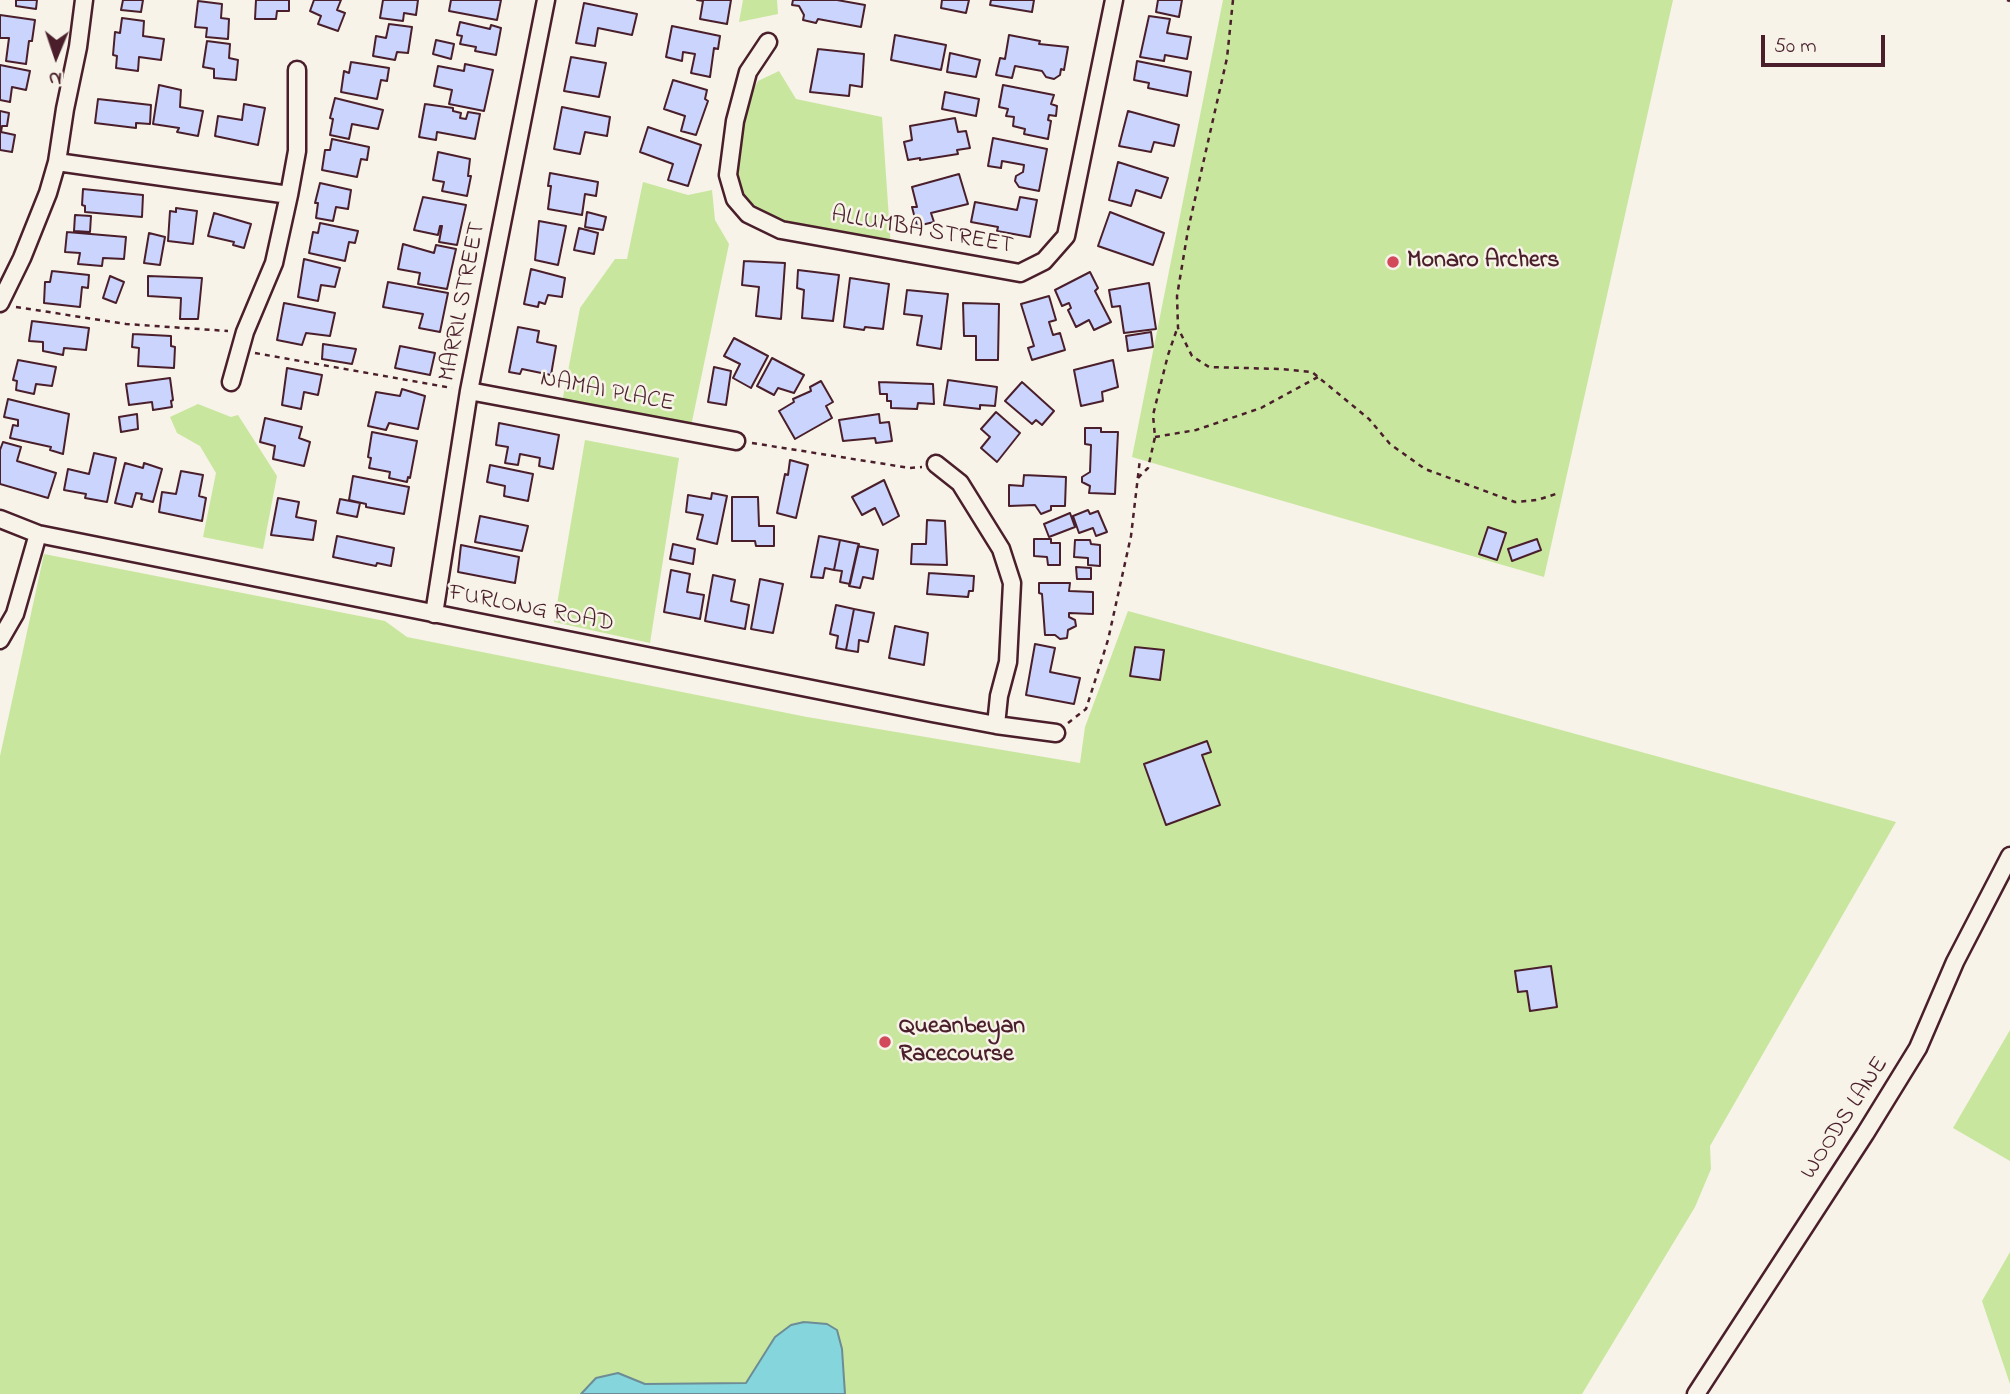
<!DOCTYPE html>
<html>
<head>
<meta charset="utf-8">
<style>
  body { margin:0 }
  #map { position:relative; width:2010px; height:1394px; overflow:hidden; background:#f7f3e8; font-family:"Indie Flower",sans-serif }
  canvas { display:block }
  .north { position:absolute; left:21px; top:21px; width:70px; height:70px; -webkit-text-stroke:5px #f7f3e8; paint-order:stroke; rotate:182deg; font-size:19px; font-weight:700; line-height:28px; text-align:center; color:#4a1f2b }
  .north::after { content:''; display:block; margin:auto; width:24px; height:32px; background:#4a1f2b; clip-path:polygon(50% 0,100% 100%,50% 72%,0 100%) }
  .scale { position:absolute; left:1761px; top:35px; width:124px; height:32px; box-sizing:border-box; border:4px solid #4a1f2b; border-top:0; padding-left:9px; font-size:21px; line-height:24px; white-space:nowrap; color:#4a1f2b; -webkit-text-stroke:5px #f7f3e8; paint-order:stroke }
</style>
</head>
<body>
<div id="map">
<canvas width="2010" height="1394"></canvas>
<div class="north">N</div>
<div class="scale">50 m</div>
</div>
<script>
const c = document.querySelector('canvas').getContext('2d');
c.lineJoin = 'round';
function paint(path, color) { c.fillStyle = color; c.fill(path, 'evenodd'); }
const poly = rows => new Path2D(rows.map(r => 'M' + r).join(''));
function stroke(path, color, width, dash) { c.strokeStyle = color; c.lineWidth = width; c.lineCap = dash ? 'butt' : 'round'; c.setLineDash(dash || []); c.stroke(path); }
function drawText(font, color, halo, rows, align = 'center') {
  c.font = font + ' "Indie Flower",sans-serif'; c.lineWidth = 5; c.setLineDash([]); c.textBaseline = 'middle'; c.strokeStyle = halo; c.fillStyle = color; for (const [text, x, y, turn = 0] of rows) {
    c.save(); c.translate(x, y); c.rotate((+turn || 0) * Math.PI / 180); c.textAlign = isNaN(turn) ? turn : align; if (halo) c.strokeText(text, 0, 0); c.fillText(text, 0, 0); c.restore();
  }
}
paint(poly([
  [743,0,777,0,778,14,739,22],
  [1223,0,1673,0,1544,577,1132,457],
  [779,71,796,99,882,117,891,248,775,220,760,214,741,193,736,174,737,161,749,98,758,81],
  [643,182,688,195,712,190,715,220,729,244,690,431,561,408,580,308,615,259,627,259],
  [198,404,231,417,238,415,277,476,263,549,203,537,216,473,200,446,177,433,170,417],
  [585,440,679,458,650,643,554,622],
  [44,554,385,621,407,637,807,717,1080,763,1085,727,1128,611,1896,822,1710,1146,1711,1169,1695,1207,1582,1394,0,1394,0,756],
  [2010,1030,2010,1161,1953,1128],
  [2010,1252,2010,1384,1982,1301]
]), '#c8e69e');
const water = poly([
  [804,1322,827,1324,837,1330,842,1349,845,1394,581,1394,596,1378,618,1373,645,1384,746,1383,775,1337,791,1325,804,1322]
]);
paint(water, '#84d5dc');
stroke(water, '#6d8c95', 2);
const building = poly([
  [16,0,37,0,36,9,16,6,16,0],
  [123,0,143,0,141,12,121,10,123,0],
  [256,0,289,0,289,11,277,11,276,19,255,19,256,0],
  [314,0,341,0,337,10,345,13,338,31,318,24,321,16,310,11,314,0],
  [383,0,418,0,416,15,404,13,403,21,380,18,383,0],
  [451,0,501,0,497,20,449,11,451,0],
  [697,0,731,0,727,24,700,19,703,1,697,0],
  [793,0,837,0,865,5,861,27,818,19,816,23,803,20,804,15,799,6,792,5,793,0],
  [942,0,969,0,966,13,941,8,942,0],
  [991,0,1034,0,1032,12,990,5,991,0],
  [1158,0,1182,0,1179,17,1156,12,1158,0],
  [198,1,222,4,221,18,229,19,228,39,206,37,207,28,195,27,198,1],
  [584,3,637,14,632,35,598,28,595,46,576,43,584,3],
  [0,15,35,20,32,41,29,41,26,64,6,61,9,38,0,38,0,15],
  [1149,16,1170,19,1167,33,1191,37,1187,59,1165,55,1164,61,1140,57,1149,16],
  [122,18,144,21,143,36,164,39,161,60,139,57,138,71,116,68,117,56,113,55,115,32,120,33,122,18],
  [460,22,490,29,491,25,501,28,496,55,475,51,476,47,460,44,462,36,457,35,460,22],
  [389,24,412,27,408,53,397,52,395,60,373,56,376,36,386,38,389,24],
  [672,26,720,36,718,49,714,48,710,77,691,73,695,54,683,52,682,61,666,57,672,26],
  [895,35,946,45,941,70,891,60,895,35],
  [1009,35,1040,41,1039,44,1068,47,1064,70,1061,69,1060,75,1054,79,1046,77,1042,71,1015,66,1012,78,996,75,1000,58,1005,59,1009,35],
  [436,40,454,44,451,59,433,54,436,40],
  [207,41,230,44,229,58,238,60,236,80,214,78,214,69,203,67,207,41],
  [818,49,864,54,862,87,850,85,849,96,810,92,818,49],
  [950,53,980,60,976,77,947,72,950,53],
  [571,57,606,63,599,97,564,91,571,57],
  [1137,61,1191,72,1187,96,1148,88,1149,83,1134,80,1137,61],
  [351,62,389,68,387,81,381,80,377,99,341,92,344,71,349,73,351,62],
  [465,64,493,70,484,111,449,104,452,90,434,86,438,66,464,71,465,64],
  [0,65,30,71,26,90,12,87,10,102,0,100,0,65],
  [673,80,707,90,705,99,708,101,696,135,681,131,685,116,664,109,673,80],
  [159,85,181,90,180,107,203,111,198,136,177,132,179,128,153,124,159,85],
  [1003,85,1054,95,1051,104,1057,106,1056,116,1049,115,1048,120,1051,121,1048,139,1024,134,1025,129,1013,126,1014,117,1006,116,1008,109,999,107,1003,85],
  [945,92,979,99,976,116,942,109,945,92],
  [335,98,383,110,378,129,352,124,349,139,330,135,333,119,330,118,335,98],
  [98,99,151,105,150,124,136,123,136,128,95,123,98,99],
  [244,104,265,108,258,145,215,136,218,116,242,120,244,104],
  [425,104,453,108,453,111,461,113,460,118,466,119,468,112,480,114,475,139,437,132,436,140,419,137,425,104],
  [562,107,610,117,607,136,585,132,580,154,554,149,562,107],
  [0,111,9,113,7,126,2,126,1,132,15,135,12,152,0,150,0,111],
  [1128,111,1179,125,1174,146,1154,142,1151,152,1119,146,1128,111],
  [955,118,958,132,966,131,970,148,957,150,958,154,920,160,920,158,908,160,904,142,912,140,910,126,955,118],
  [648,127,701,145,688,186,668,180,673,164,640,152,648,127],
  [993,138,1047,149,1039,191,1019,187,1015,181,1016,176,1023,172,1024,165,1002,161,1001,168,988,166,993,138],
  [332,139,369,147,367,160,361,159,357,177,322,170,325,150,330,150,332,139],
  [438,152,470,159,468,176,471,176,467,196,442,191,444,182,433,180,438,152],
  [1118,162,1168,178,1161,198,1136,190,1131,206,1109,200,1118,162],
  [550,173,598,182,596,196,585,194,582,215,548,209,551,186,548,186,550,173],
  [959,174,968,204,931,213,934,222,917,226,912,207,917,207,912,187,959,174],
  [320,183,351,190,348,209,336,207,333,221,316,218,318,203,315,203,320,183],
  [83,189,143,195,142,217,85,212,85,206,82,205,83,189],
  [423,197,466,205,457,245,439,242,442,226,440,226,438,235,414,230,423,197],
  [1020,197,1037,200,1030,237,997,231,998,227,971,222,975,202,1017,210,1020,197],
  [176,208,197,211,193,244,168,241,170,211,176,212,176,208],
  [587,212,606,217,603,230,585,227,587,212],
  [1110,212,1164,233,1153,265,1098,246,1110,212],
  [214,213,251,224,244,248,233,245,234,242,208,236,214,213],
  [75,215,91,216,90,232,74,231,75,215],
  [539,221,566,226,558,265,535,260,539,221],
  [320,223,358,231,355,243,349,242,345,261,309,253,313,232,318,233,320,223],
  [579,228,598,233,594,254,574,250,579,228],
  [67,232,126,237,124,259,103,258,102,266,78,264,80,253,65,252,67,232],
  [149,233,165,237,160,265,144,263,149,233],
  [403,244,434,253,436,245,456,249,447,289,418,284,420,273,398,269,403,244],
  [304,259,340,268,335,287,321,285,318,301,298,297,304,259],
  [744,261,785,263,781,319,756,316,759,287,742,285,744,261],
  [531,269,565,278,562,297,548,295,545,304,539,302,538,307,524,304,531,269],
  [798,270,839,275,833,321,802,318,804,290,797,288,798,270],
  [52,271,89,275,88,288,82,287,80,307,44,303,45,282,50,282,52,271],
  [1090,272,1098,288,1095,291,1111,322,1094,330,1089,320,1076,327,1068,310,1071,308,1069,303,1062,306,1055,290,1090,272],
  [110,276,124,282,116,303,103,298,110,276],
  [148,276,202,278,198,319,180,319,181,298,148,296,148,276],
  [850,278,889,284,883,329,865,327,864,330,844,327,850,278],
  [388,282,448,293,440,332,419,328,423,314,383,307,388,282],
  [1149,283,1156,329,1124,333,1120,306,1112,307,1109,290,1149,283],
  [907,290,948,294,941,349,917,345,922,316,904,314,907,290],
  [1049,296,1056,320,1049,322,1053,335,1060,333,1065,350,1032,360,1028,348,1034,346,1021,304,1049,296],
  [284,303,335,313,330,336,306,333,302,345,277,340,284,303],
  [963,303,999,304,998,360,976,360,976,336,964,336,963,303],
  [32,321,89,328,86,350,64,348,63,355,43,351,43,342,29,341,32,321],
  [518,327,539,331,537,342,556,346,551,375,522,369,520,374,509,372,518,327],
  [1151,332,1153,347,1128,351,1126,336,1151,332],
  [133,334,171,336,171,346,175,347,174,368,138,366,139,348,132,347,133,334],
  [734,338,768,356,751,388,733,378,740,364,724,356,734,338],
  [323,344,356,349,352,364,322,359,323,344],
  [400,346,435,353,430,375,395,368,400,346],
  [772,358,804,375,794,393,778,388,774,395,757,386,772,358],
  [18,360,56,367,52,386,36,384,34,394,16,390,17,381,13,380,18,360],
  [1113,360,1118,387,1102,392,1103,401,1081,406,1074,370,1113,360],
  [714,367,731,371,726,405,708,402,714,367],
  [287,368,322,375,318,395,304,392,301,409,282,405,287,368],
  [170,378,173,400,171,401,172,407,153,410,152,402,129,405,126,384,170,378],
  [948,380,997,387,995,406,980,405,980,409,944,405,948,380],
  [821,381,833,402,826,406,832,418,795,439,779,411,794,402,793,399,811,391,810,387,821,381],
  [879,382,933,384,934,404,918,403,917,409,891,408,891,401,887,401,887,394,880,394,879,382],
  [1022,382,1054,411,1042,425,1036,420,1032,424,1005,401,1022,382],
  [402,389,425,396,418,429,389,423,386,430,368,426,376,392,400,396,402,389],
  [8,399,69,414,63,454,50,450,51,447,10,438,13,425,18,426,18,420,4,417,8,399],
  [996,412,1020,433,997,462,981,448,990,437,981,429,996,412],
  [137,414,138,429,121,432,119,417,137,414],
  [879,414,880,423,889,422,892,441,876,443,875,438,843,441,839,420,879,414],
  [265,418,302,427,299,438,310,442,304,466,273,459,275,446,260,442,265,418],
  [499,423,559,435,553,469,539,466,540,458,520,454,518,465,505,463,508,447,496,445,499,423],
  [1085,428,1101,428,1101,432,1118,432,1115,494,1089,493,1090,486,1082,482,1082,477,1090,472,1091,445,1085,444,1085,428],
  [372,432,417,441,410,478,408,477,407,482,389,478,390,472,369,468,371,458,368,457,372,432],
  [3,442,21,447,17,461,56,473,48,498,0,484,0,450,3,442],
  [94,453,116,458,107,502,85,498,86,494,64,490,68,469,89,474,94,453],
  [790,460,808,465,796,518,777,513,785,474,788,475,790,460],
  [125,463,143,468,144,463,162,469,153,502,141,499,142,494,136,493,132,507,115,503,125,463],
  [490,465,533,474,528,501,504,496,505,486,487,482,490,465],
  [181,471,203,475,199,496,206,498,202,521,159,512,162,492,176,494,181,471],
  [1024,475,1066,477,1065,506,1051,506,1051,510,1041,514,1035,505,1009,506,1009,485,1023,486,1024,475],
  [353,476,409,487,404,514,366,507,366,504,349,500,353,476],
  [884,480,899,516,883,525,875,508,862,515,852,497,884,480],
  [712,493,727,496,717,544,697,539,703,515,686,512,688,495,711,499,712,493],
  [732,497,758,497,759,526,774,526,774,546,756,546,755,541,732,541,732,497],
  [278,498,299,502,296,517,316,521,313,540,271,535,278,498],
  [340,499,360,503,357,517,337,513,340,499],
  [1088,510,1090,514,1098,511,1107,532,1096,536,1093,528,1079,533,1073,516,1088,510],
  [1070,513,1075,527,1049,537,1044,524,1070,513],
  [480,516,528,526,522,551,475,542,480,516],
  [927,520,945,521,947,565,911,564,912,544,926,544,927,520],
  [1488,527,1506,533,1497,560,1479,554,1488,527],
  [337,536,394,548,391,566,377,563,376,566,333,557,337,536],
  [819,536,840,540,834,570,825,568,823,578,811,577,819,536],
  [1034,539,1051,539,1051,543,1060,543,1060,565,1048,565,1047,557,1034,556,1034,539],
  [1537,539,1541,550,1512,561,1508,549,1537,539],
  [840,540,859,544,850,584,840,582,842,571,834,570,840,540],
  [1075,540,1090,540,1091,544,1100,545,1100,566,1088,565,1088,558,1074,557,1075,540],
  [673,544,695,549,693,564,670,559,673,544],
  [461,545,519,557,515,583,458,572,461,545],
  [858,546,878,550,873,579,863,577,860,588,849,586,858,546],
  [1076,567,1091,568,1091,579,1077,579,1076,567],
  [671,570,690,574,687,592,704,595,700,619,664,612,671,570],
  [929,573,974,576,973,591,969,591,968,597,927,594,929,573],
  [713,575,735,580,731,601,749,605,745,629,705,621,713,575],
  [760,579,783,584,773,633,751,629,760,579],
  [1039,583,1070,583,1069,591,1093,592,1093,614,1069,613,1069,617,1075,620,1076,626,1068,630,1067,638,1060,639,1055,635,1045,635,1042,594,1039,593,1039,583],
  [836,605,854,609,846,650,836,648,838,636,830,634,836,605],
  [854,609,874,613,868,642,859,640,858,652,846,650,854,609],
  [895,626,928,633,924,665,889,658,895,626],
  [1035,644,1055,648,1050,672,1080,678,1074,704,1026,695,1035,644],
  [1135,647,1164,650,1160,680,1130,676,1135,647],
  [1207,741,1211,752,1202,755,1220,805,1166,825,1144,764,1207,741],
  [1551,966,1557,1007,1530,1011,1527,991,1518,992,1515,971,1551,966]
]);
paint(building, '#cbd4fc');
stroke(building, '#4a1f2b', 2);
const minor = poly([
  [768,42,748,72,735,121,728,175,735,199,748,214,781,230,1020,273,1044,261,1066,236,1114,0],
  [57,162,289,195,274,263,245,332,231,382],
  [289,195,297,151,297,70],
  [0,303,22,258,48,193,57,162,65,109,78,47,84,0],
  [469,391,736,441],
  [936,464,960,483,1001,549,1012,583,1008,662,999,696,996,725],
  [0,519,38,534,932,713,996,725,1056,733],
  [434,614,469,391,546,0],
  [0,640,15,614,38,534],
  [1696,1394,1865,1134,1918,1048,1955,962,2010,856]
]);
stroke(minor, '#4a1f2b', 21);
stroke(poly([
  [1233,0,1227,58,1188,230,1177,296,1178,328,1192,356,1209,367,1280,369,1312,372,1369,419,1390,444,1425,469,1515,502,1537,500,1559,493],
  [2007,0,2010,1],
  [16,307,126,324,228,331],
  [255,353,452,388],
  [1155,437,1196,430,1261,408,1318,377],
  [752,443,910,468,922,467],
  [1138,478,1148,468,1155,437,1153,415,1168,355,1177,329],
  [1068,723,1086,709,1108,640,1131,536,1140,459]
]), '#4a1f2b', 2.5, [5, 5]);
stroke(minor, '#f7f3e8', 16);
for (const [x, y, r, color] of [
  [1393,262,7,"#d1495b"],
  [885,1042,7,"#d1495b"]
]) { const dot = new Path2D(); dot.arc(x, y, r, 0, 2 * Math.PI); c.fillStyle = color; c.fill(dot); stroke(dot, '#f7f3e8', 2.5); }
drawText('24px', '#4a1f2b', '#f7f3e8', [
  ["ALLUMBA STREET",922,232,10],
  ["MARRIL STREET",464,302,-79],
  ["NAMAI PLACE",607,393,11],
  ["FURLONG ROAD",531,610,11],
  ["WOODS LANE",1846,1119,-57]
]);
drawText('bold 24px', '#4a1f2b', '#f7f3e8', [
  ["Monaro Archers",1407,262],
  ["Queanbeyan",899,1028],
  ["Racecourse",899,1056]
], 'left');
</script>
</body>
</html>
